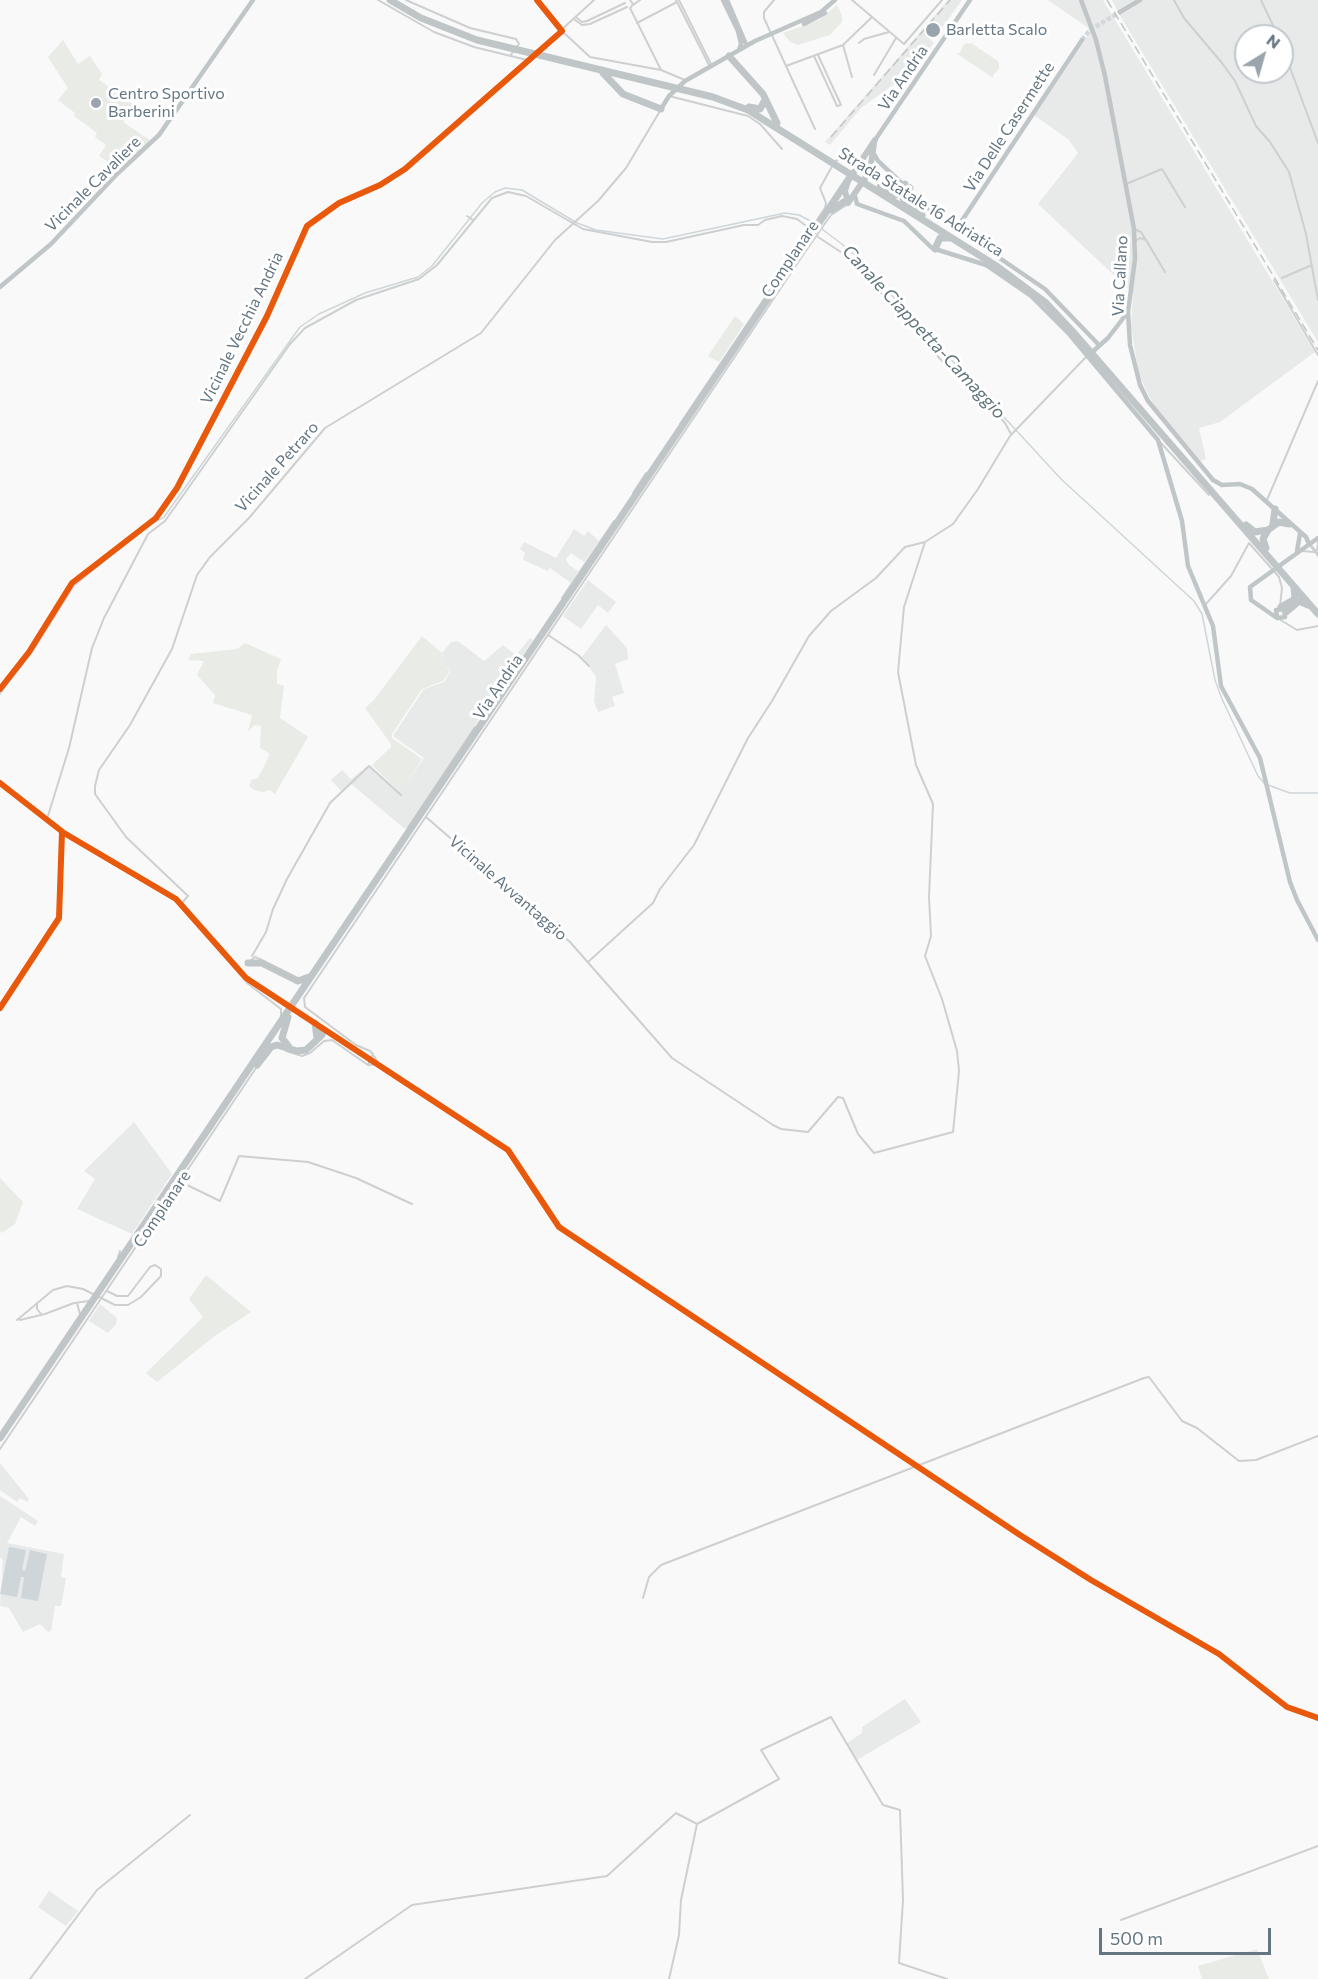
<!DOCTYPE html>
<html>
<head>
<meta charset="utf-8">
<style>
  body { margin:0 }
  #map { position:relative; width:1318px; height:1979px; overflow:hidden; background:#f9f9f9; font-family:Commissioner,sans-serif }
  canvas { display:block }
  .north { position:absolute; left:1234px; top:24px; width:60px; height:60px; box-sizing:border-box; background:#fff; border:2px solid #c1c8cd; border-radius:50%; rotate:37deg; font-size:16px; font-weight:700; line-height:24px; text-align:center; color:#657683 }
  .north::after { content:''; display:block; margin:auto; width:21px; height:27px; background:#99a4ac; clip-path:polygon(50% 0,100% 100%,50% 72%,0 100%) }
  .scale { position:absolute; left:1099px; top:1928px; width:172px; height:27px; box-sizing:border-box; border:3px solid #657683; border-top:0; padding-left:8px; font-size:18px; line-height:21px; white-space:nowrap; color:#657683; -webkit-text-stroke:4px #fff; paint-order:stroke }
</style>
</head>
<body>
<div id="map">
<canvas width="1318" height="1979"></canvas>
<div class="north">N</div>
<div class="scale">500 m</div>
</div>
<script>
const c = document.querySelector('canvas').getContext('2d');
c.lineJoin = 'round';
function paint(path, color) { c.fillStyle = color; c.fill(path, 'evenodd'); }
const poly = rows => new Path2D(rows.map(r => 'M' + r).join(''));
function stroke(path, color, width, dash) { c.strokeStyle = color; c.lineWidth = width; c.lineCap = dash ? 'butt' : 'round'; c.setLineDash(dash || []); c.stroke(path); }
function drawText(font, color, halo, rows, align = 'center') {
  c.font = font + ' Commissioner,sans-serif'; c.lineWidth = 6; c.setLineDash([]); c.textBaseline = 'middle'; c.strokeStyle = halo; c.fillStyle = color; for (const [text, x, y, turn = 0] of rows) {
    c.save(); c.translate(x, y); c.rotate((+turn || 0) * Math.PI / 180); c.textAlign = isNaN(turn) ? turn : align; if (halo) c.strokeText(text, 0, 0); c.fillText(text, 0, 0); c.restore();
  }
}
paint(poly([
  [948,0,962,0,942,28,939,26,929,38,934,43,904,77,861,108,830,145,825,142],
  [1048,0,1103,0,1315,352,1220,422,1199,428,1206,459,1200,461,1154,406,1139,375,1131,326,1133,293,1038,204,1078,153,1069,140,1034,115,1090,33,1087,27],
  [1112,0,1318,0,1318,342,1119,14],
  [1246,36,1282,36,1282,72,1246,72],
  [574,529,584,536,588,531,599,541,584,562,571,553,566,559,569,565,578,571,571,583,550,568,548,571,523,560,525,553,520,549,524,542,556,558],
  [588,580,616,602,608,613,598,605,581,629,563,616],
  [606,625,627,648,628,659,615,664,624,693,612,697,615,706,598,712,594,701,596,677,582,657],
  [530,638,533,640,405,829,351,784,342,792,331,780,342,770,351,779,369,765,398,791,403,781,407,783,424,758,393,736,424,689,444,682,451,671,444,665,442,653,451,642,458,641,484,661,503,645,516,655],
  [134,1122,172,1174,132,1234,77,1209,95,1179,84,1171],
  [100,1304,117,1318,116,1324,108,1333,89,1321],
  [0,1463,29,1499,27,1502,20,1498,17,1502,0,1490],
  [0,1496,38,1521,35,1526,21,1517,7,1543,64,1554,61,1577,66,1578,61,1606,55,1606,51,1631,48,1632,40,1624,23,1632,9,1608,0,1606,3,1560,0,1557],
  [905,1699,921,1722,857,1760,847,1743,862,1733,862,1727],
  [49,1891,78,1911,66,1926,38,1907]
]), '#e8e9e9');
paint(poly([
  [837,5,842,15,842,22,830,35,798,45,790,42,783,33,819,20],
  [63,40,78,64,90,56,102,74,99,80,134,105,123,122,151,141,120,170,99,156,106,145,95,137,97,133,74,116,75,113,58,100,68,88,48,57],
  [971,43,999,62,999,69,993,75,993,78,956,53,960,53,964,44],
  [735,316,744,324,719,362,708,356],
  [422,636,442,653,444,665,450,671,443,681,422,689,392,734,392,738,422,759,407,783,403,781,398,791,372,765,391,747,391,744,365,708,374,700],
  [245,643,281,659,277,671,277,684,284,686,280,718,308,737,275,794,270,790,263,792,254,790,249,786,251,780,258,778,270,754,260,748,261,726,255,725,248,731,252,715,213,703,215,695,197,675,204,661,188,660,191,654,237,649],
  [0,1178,23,1202,15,1224,2,1233,0,1231],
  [206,1275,251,1312,216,1335,157,1382,146,1373,203,1317,189,1299],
  [1257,1949,1269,1979,1202,1979,1198,1966]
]), '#e8ebe6');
paint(poly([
  [9,1547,26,1550,22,1570,25,1571,30,1550,47,1554,38,1601,21,1598,24,1577,21,1577,17,1597,0,1594]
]), '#ced6d9');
stroke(poly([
  [822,229,851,251,1061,479,1194,601,1202,614,1215,680,1222,699,1258,776,1264,783],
  [148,526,164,517,300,327,319,314,365,293,418,277,432,266,482,203,495,192,505,188,522,190,577,223,596,230,663,239,785,213,799,215,814,223],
  [0,694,33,651,74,586,141,531],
  [1268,785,1290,793,1318,793]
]), '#ced6d9', 1.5);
stroke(poly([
  [1082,40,1090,30,1120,12]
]), '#d4d8dc', 4.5, [4.5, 2]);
stroke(poly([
  [378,0,434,32,474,47,527,60],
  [406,0,470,28,516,39,519,44,510,56],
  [537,0,562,31,590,57,661,70,685,80],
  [630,0,633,4,631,7],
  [676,0,710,67],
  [679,0,712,66],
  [774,0,764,12,764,18,786,66,843,45,872,17],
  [852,0,904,44,942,0],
  [1174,0,1184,18,1222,63,1235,81,1256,126,1270,142,1289,172,1306,234,1318,300],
  [1261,0,1278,36],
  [633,5,640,0],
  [630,8,661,70],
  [577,18,582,22,587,21,625,3],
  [575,20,582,25,590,24,627,7],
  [637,23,677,2],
  [859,43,864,39,889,32],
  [843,45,852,77],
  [1282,46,1318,143],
  [536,53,594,0],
  [814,56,837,106,841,105,818,55],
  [786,66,815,129],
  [874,75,896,38],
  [669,96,748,116,760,124,782,149],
  [1126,184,1162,169,1185,207],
  [467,216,473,220],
  [1134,229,1141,232,1146,240,1140,238,1135,241],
  [818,237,850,258,943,362,967,380,1005,423,1011,434],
  [1146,240,1165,272],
  [1282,278,1312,265],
  [1274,280,1318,355],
  [680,424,825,208,826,203,820,188,835,161,841,159,856,168],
  [1160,442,1209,495],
  [633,493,646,473],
  [1267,500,1318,381],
  [1309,544,1318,556],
  [1311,545,1318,554],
  [1302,551,1314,552],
  [1317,551,1318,542],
  [562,598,614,521],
  [1205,605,1231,576,1249,543,1279,577,1282,588,1280,606],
  [1279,619,1297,630,1318,626],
  [548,635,578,655,589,666],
  [0,689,29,652,72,583,156,518,177,488,267,316,307,226,339,203,380,185,404,171,532,56],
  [426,817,570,942,672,1058,773,1125,781,1129,808,1132,838,1097,843,1098,858,1134,874,1153,953,1132,959,1071,957,1051,942,999,925,956,931,936,929,897,933,804,916,765,898,672,904,607,925,542],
  [47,819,69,748,92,648,104,618,148,534,165,521,290,344,305,328,356,300,419,279,437,265,492,198,508,192,526,196,583,229,652,242,666,242,744,225,758,225,765,220,782,216,797,219,810,229],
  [408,827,475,727],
  [182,903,188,896,126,837,95,794,95,786,99,770,130,725,172,649,197,575,210,557,249,518,325,428,481,333,555,240,598,201,626,168,660,111],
  [252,956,266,932,273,909,287,879,330,803,369,766,401,795],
  [249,962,255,957,262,960],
  [588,962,653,903,660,889,694,845,748,738,772,701,809,636,831,611,876,578,905,547,925,542,953,524,978,489,1010,436,1087,356],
  [241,974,247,983,281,1009,281,1016],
  [0,1008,59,918,62,832],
  [286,1051,302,1056,310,1053,324,1041,332,1040,368,1065,373,1054,370,1051],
  [370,1051,356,1045,305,1007,304,998,805,252,831,215,848,204],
  [368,1065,379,1064,374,1056],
  [181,1182,220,1201,239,1156,308,1162,356,1178,412,1204],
  [118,1257,120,1251],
  [77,1303,80,1314],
  [37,1304,37,1309,41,1314],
  [17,1320,53,1290,67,1286,83,1289,115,1305,128,1305,141,1297,161,1276,161,1269,155,1265,150,1267,128,1296,117,1296,107,1291],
  [20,1320,45,1314,74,1303,89,1301],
  [0,1449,256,1068],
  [643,1598,649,1577,661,1565,1144,1378,1149,1377,1182,1421,1197,1428,1239,1461,1256,1460,1318,1436],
  [697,1824,779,1779,761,1750,831,1717,883,1805,900,1810,903,1900,899,1963,947,1979],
  [1121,1920,1318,1846],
  [30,1979,97,1890,190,1815],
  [305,1979,412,1905,607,1876,676,1813,697,1824,681,1900,679,1935,669,1979]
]), '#cecfd0', 2);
stroke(poly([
  [723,0,738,31,741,44,739,50],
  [727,0,745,42],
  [1081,0,1096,40,1105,76,1134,229,1135,259,1128,312,1130,345,1140,385,1148,401,1213,480,1222,485,1240,484,1252,489,1306,537,1309,544],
  [1120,12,1140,0],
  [804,24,825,13],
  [661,109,669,96,685,81,755,41,821,12,835,0],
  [875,140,970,0],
  [873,152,878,161,935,214,1045,289,1099,345],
  [855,196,857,204,904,221,932,248,986,265,1031,296,1069,334,1158,440,1182,521,1188,566,1213,626,1221,686,1260,758,1290,882,1297,900,1318,940],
  [957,228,1082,40],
  [0,287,51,244,117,174,159,135,253,0],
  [1090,354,1108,338,1128,312],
  [1297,551,1300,534],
  [1277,617,1276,610,1284,609,1285,617,1277,618,1251,600,1250,587,1318,538],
  [0,783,64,833,176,899,246,978,508,1150,559,1227,1020,1535,1091,1580,1219,1654,1287,1707,1318,1718]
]), '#c0c6c8', 4.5);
stroke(poly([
  [848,203,845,191,848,181,875,140],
  [848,203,870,171,874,143]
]), '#c0c6c8', 6);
stroke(poly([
  [390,0,421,18,477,40,713,97,748,110,998,267,1045,302,1075,334,1318,614],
  [729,56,763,94,777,123],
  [603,73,623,94,661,109],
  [749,107,760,109,765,100],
  [880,187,896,195,903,191,905,184],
  [910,188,903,194,903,199,922,215],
  [832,210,844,202],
  [935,249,940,238,949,238],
  [1273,524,1275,509],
  [1246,525,1255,532,1268,530],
  [1266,548,1263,539,1268,530,1279,522,1289,524],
  [1281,607,1295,599,1294,588],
  [1286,612,1299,601,1308,605],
  [248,963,262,963,298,981,309,977],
  [288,1017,282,1038,289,1047],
  [315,1023,317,1038],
  [257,1065,271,1047,277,1045,297,1051,306,1050,322,1035,323,1029],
  [0,1438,850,177]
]), '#c0c6c8', 7);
stroke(poly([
  [1107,0,1318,350],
  [831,137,950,0]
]), '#c3c5c6', 1.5, [9, 4.5]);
stroke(poly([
  [0,689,29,652,72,583,156,518,177,488,267,316,307,226,339,203,380,185,405,169,562,31,537,0],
  [0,783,64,833,176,899,246,978,508,1150,559,1227,1020,1535,1091,1580,1219,1654,1287,1707,1318,1718],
  [0,1008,59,918,62,832]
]), '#e8590c', 6);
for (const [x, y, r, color] of [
  [933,30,8,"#99a4ac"],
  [96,103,6,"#99a4ac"]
]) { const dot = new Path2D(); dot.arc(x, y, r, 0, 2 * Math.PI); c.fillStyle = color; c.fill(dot); stroke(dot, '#fff', 2); }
drawText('16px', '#657683', '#fff', [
  ["Barletta Scalo",946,30],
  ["Centro Sportivo",108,94],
  ["Barberini",108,112]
], 'left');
drawText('16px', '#657683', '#fff', [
  ["Via Andria",903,78,-56],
  ["Via Delle Casermette",1009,127,-57],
  ["Vicinale Cavaliere",93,184,-45],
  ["Strada Statale 16 Adriatica",921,202,32],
  ["Complanare",790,259,-56],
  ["Via Callano",1120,276,-87],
  ["Vicinale Vecchia Andria",242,328,-64],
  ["Vicinale Petraro",277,467,-48],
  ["Via Andria",498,687,-56],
  ["Vicinale Avvantaggio",508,888,41],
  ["Complanare",162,1209,-56]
]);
drawText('italic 18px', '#60757c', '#fff', [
  ["Canale Ciappetta-Camaggio",924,332,47]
]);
</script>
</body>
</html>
